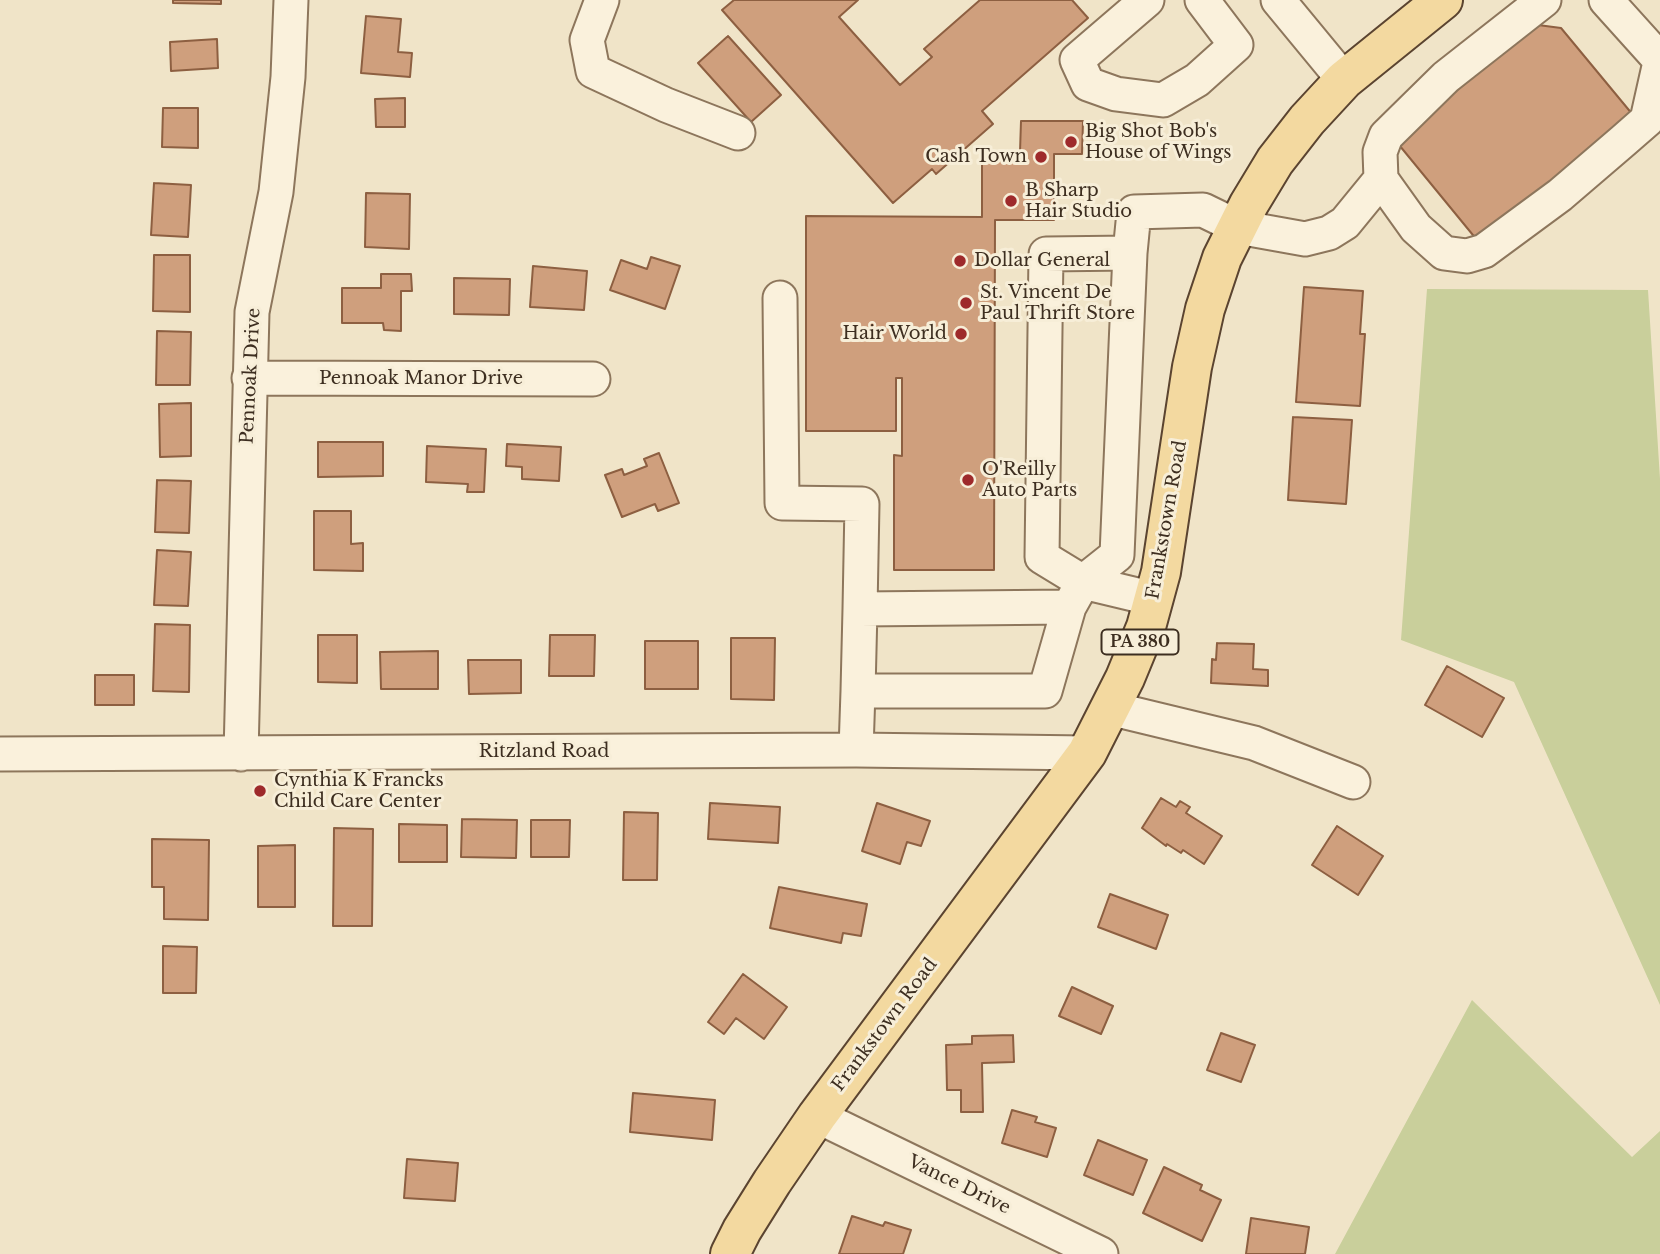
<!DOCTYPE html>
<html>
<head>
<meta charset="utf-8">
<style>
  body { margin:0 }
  canvas { display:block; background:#f0e4c8 }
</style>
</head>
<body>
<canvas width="1660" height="1254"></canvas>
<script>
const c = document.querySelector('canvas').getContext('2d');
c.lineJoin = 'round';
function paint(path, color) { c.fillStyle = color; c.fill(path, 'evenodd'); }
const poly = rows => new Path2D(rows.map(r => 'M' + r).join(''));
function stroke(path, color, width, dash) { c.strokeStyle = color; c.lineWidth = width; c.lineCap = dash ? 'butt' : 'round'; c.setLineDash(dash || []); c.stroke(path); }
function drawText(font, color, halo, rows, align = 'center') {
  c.font = font + ' "Libre Baskerville",serif'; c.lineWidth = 6; c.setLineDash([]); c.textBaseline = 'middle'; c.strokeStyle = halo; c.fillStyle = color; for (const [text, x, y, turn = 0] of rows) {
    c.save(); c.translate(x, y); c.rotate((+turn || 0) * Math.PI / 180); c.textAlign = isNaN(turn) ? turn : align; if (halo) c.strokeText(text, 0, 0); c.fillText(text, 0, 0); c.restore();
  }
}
paint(poly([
  [1427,289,1648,290,1660,479,1660,1005,1514,682,1401,640],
  [1472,1000,1632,1157,1660,1131,1660,1254,1335,1254]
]), '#c9cf9b');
const building = poly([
  [173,0,221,0,221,4,173,3,173,0],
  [734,0,858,0,839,17,900,85,932,57,924,49,980,0,1072,0,1088,18,982,111,993,124,936,174,932,169,893,203,722,10,734,0],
  [366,16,401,19,398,52,412,53,410,77,361,73,366,16],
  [1538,25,1561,28,1633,115,1477,240,1395,140,1538,25],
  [728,36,781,95,751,122,698,63,728,36],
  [217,39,218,68,171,71,170,42,217,39],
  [405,98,405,127,376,127,375,99,405,98],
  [163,108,198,108,198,148,162,147,163,108],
  [1021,121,1083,121,1082,154,1054,154,1054,220,995,220,994,570,894,570,894,455,902,456,902,378,896,378,896,431,806,431,806,216,982,217,982,151,1020,152,1021,121],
  [154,183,191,185,188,237,151,235,154,183],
  [366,193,410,194,409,249,365,247,366,193],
  [154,255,190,255,190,312,153,311,154,255],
  [651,257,680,266,665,309,610,290,621,260,647,269,651,257],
  [533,266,587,271,584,310,530,307,533,266],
  [381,274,411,274,412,291,401,291,401,331,384,330,383,323,342,323,342,288,381,288,381,274],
  [454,278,510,279,509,315,454,314,454,278],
  [1304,287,1363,291,1360,334,1365,334,1360,406,1296,402,1304,287],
  [157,331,191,332,190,385,156,385,157,331],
  [191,403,191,456,160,457,159,404,191,403],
  [1293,417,1352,420,1346,504,1288,500,1293,417],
  [318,442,383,442,383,476,318,477,318,442],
  [507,444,561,447,559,481,522,479,522,467,506,466,507,444],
  [427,446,486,449,484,492,467,492,468,484,426,482,427,446],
  [659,453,679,503,658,511,655,504,622,517,605,475,622,469,624,475,647,466,644,459,659,453],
  [157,480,191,481,189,533,155,532,157,480],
  [314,511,351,511,351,544,363,543,363,571,314,570,314,511],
  [157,550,191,552,188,606,154,605,157,550],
  [155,624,190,625,189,692,153,691,155,624],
  [318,635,357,635,357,683,318,682,318,635],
  [550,635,595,635,594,676,549,676,550,635],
  [731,638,775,638,774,700,731,699,731,638],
  [645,641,698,641,698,689,645,689,645,641],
  [1217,643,1254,644,1253,669,1268,670,1268,686,1211,683,1212,659,1216,660,1217,643],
  [438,651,438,689,381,689,380,652,438,651],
  [468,660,521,660,521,693,469,694,468,660],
  [1447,666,1504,698,1482,737,1425,705,1447,666],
  [95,675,134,675,134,705,95,705,95,675],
  [1161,798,1176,807,1180,801,1190,807,1186,813,1222,836,1204,864,1183,850,1181,853,1167,844,1166,846,1142,828,1161,798],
  [710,803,780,807,778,843,708,839,710,803],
  [877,803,930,821,921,846,907,842,900,864,862,851,877,803],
  [624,812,658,813,657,880,623,880,624,812],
  [462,819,517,820,516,858,461,857,462,819],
  [531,820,570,820,569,857,531,857,531,820],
  [399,824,447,825,447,862,399,862,399,824],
  [1337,826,1383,856,1358,895,1312,865,1337,826],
  [334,828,373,829,372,926,333,926,334,828],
  [152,839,209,840,208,920,164,919,164,887,152,887,152,839],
  [295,845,295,907,258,907,258,846,295,845],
  [779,887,867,904,861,936,843,933,841,943,770,928,779,887],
  [1110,894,1168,915,1156,949,1098,927,1110,894],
  [163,946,197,947,196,993,163,993,163,946],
  [743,974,787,1007,764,1039,736,1018,724,1034,708,1022,743,974],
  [1072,987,1113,1006,1101,1034,1059,1016,1072,987],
  [1221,1033,1255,1045,1241,1082,1207,1070,1221,1033],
  [1013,1035,1014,1062,982,1063,983,1112,961,1112,961,1090,947,1090,946,1045,972,1044,972,1036,1013,1035],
  [633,1093,715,1100,712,1140,630,1132,633,1093],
  [1012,1110,1037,1117,1035,1122,1056,1128,1047,1157,1002,1143,1012,1110],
  [1098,1140,1147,1160,1133,1195,1084,1175,1098,1140],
  [407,1159,458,1163,455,1201,404,1198,407,1159],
  [1164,1167,1202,1185,1200,1190,1221,1200,1202,1241,1143,1213,1164,1167],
  [852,1216,883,1226,885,1222,911,1230,903,1254,839,1254,852,1216],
  [1251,1218,1309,1227,1305,1254,1246,1254,1251,1218]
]);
paint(building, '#cf9f7d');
stroke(building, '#8d5f41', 2);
const minor = poly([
  [602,0,587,40,593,71,666,105,738,133],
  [1147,0,1077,60,1088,84,1116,94,1163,100,1197,80,1236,45,1202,0],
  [1278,0,1344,80],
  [1544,0,1446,77,1386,136,1380,152,1381,179,1416,228,1444,253,1467,256,1484,251,1560,195,1623,141,1647,120,1660,62],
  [1606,0,1660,60],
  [1130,253,1046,254,1042,557,1083,582,1154,599],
  [780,298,782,503,862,504,860,609],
  [249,378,593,379],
  [858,691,860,609,1069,607],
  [1109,708,1254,743,1353,782],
  [856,750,858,691,1045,691,1069,607,1083,582,1117,555,1130,253,1134,212,1203,210,1238,227,1305,239,1329,233,1345,223,1381,179],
  [0,754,856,750,1087,753],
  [241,754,252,312,276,192,288,77,291,0],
  [817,1116,1101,1254]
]);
const major = poly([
  [730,1254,742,1230,772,1182,817,1116,1087,753,1125,678,1146,627,1161,572,1192,367,1205,309,1222,258,1249,204,1275,161,1307,120,1344,80,1443,0]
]);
stroke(minor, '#8d765c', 37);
stroke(major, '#5b4430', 42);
stroke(minor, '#faf1dc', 33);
stroke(major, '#f3d9a0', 38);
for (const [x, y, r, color] of [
  [1071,142,7,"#9e2a2b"],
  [1041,157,7,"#9e2a2b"],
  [1011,201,7,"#9e2a2b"],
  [960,261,7,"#9e2a2b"],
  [966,303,7,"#9e2a2b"],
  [961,334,7,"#9e2a2b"],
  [968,480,7,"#9e2a2b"],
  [260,791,7,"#9e2a2b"]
]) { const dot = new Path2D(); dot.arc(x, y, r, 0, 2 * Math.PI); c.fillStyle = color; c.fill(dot); stroke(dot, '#f7eed8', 2.5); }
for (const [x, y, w] of [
  [1140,642,77]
]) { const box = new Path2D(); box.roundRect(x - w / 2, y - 12.5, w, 25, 5); c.fillStyle = '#f7eed8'; c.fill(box); stroke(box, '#3d2e20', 2); }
drawText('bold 16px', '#3d2e20', null, [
  ["PA 380",1140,642]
]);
drawText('18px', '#3d2e20', '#f7eed8', [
  ["Big Shot Bob's",1085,132],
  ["House of Wings",1085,153],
  ["Cash Town",1027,157,"right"],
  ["B Sharp",1025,191],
  ["Hair Studio",1025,212],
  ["Dollar General",974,261],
  ["St. Vincent De",980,293],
  ["Paul Thrift Store",980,314],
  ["Hair World",947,334,"right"],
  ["O'Reilly",982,470],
  ["Auto Parts",982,491],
  ["Cynthia K Francks",274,781],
  ["Child Care Center",274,802]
], 'left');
drawText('18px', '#3d2e20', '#f7eed8', [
  ["Pennoak Drive",251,376,-87],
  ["Pennoak Manor Drive",421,379],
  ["Frankstown Road",1167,520,-80],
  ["Ritzland Road",544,752],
  ["Frankstown Road",885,1025,-53],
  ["Vance Drive",959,1185,26]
]);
</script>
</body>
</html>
